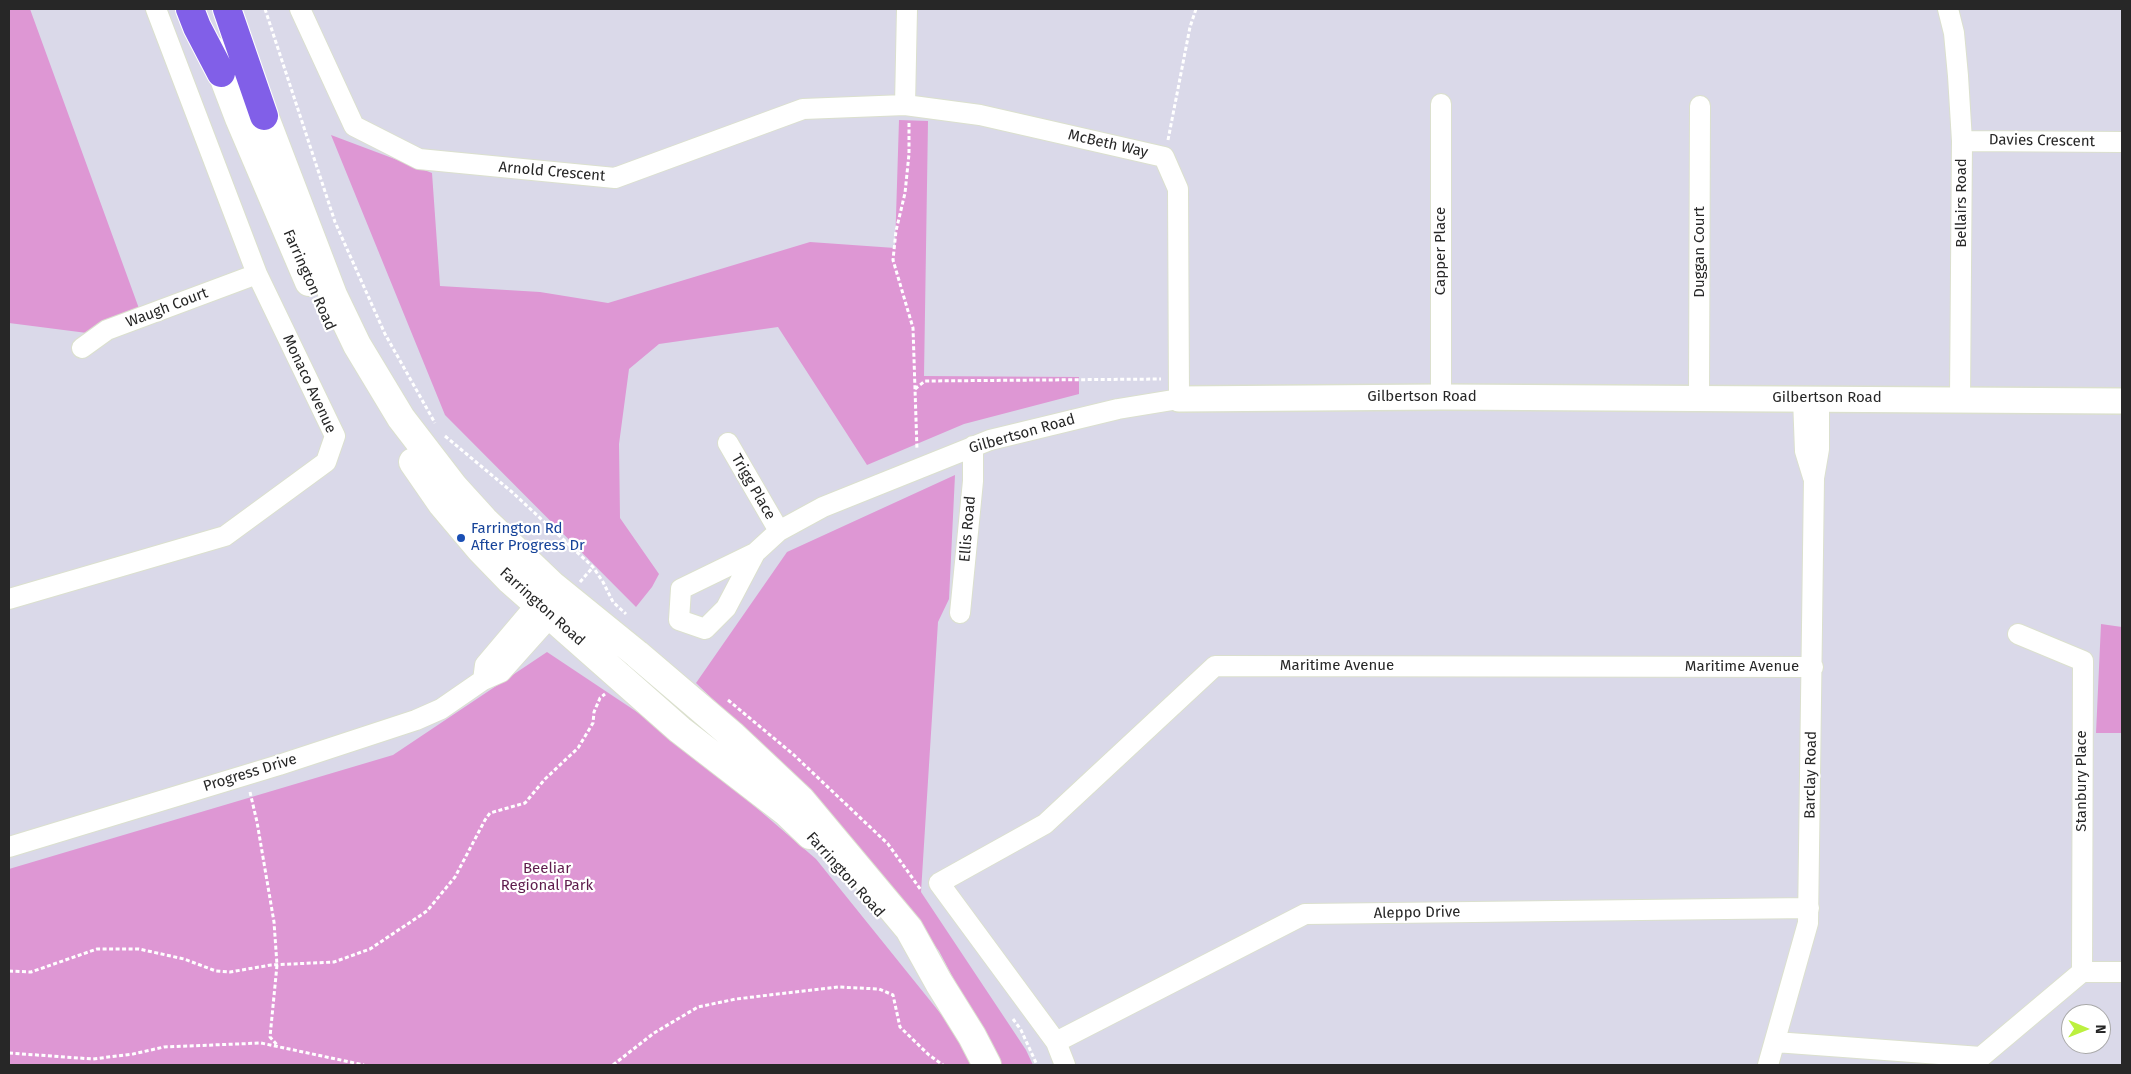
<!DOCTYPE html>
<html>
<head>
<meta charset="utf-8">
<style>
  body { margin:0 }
  #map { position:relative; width:2131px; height:1074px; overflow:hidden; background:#dad9e9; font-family:"Fira Sans",sans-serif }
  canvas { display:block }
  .frame { position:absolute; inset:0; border:10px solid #272727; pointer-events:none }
  .north { position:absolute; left:2061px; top:1004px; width:50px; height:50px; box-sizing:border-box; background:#fff; border:1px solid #a9a9a9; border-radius:50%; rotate:91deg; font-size:14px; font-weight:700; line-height:20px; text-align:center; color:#272727 }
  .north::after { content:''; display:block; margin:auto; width:18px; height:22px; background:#bcf03f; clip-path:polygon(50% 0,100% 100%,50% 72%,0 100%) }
</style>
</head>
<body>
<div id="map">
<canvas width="2131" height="1074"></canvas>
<div class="frame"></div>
<div class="north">N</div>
</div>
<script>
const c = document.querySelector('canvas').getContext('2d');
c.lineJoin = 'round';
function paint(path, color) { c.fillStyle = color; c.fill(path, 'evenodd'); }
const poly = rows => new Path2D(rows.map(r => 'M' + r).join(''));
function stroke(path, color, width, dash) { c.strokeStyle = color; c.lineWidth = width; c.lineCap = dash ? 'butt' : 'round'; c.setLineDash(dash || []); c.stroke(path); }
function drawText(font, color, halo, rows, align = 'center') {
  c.font = font + ' "Fira Sans",sans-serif'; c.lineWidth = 4.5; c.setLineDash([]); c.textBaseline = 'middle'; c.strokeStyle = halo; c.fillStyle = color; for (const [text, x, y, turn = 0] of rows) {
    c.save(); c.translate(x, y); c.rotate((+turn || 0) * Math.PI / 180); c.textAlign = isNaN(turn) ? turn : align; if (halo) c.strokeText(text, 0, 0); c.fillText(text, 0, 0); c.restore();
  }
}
paint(poly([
  [9,9,30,9,141,314,87,333,9,323],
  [899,120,928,121,924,376,1079,377,1079,394,964,424,867,465,778,327,659,344,629,369,619,444,620,518,659,574,652,587,636,607,445,415,331,135,432,173,440,286,540,292,608,303,810,242,895,248],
  [955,475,949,599,938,622,921,892,1026,1050,1033,1065,999,1065,939,951,825,808,696,683,787,552],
  [2101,624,2122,627,2122,733,2096,733],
  [547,652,673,736,816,859,957,1034,972,1065,9,1065,9,869,393,755]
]), '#de97d4');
const minor = poly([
  [300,9,354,126,419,159,615,178,803,109,905,105],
  [1948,9,1954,33,1958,76,1962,141,1960,399],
  [1441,104,1441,397],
  [1962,141,2122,142],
  [82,348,107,330,257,274],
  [1699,398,1700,106],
  [1803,398,1805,451,1813,477],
  [728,443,779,531],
  [755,553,726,608,705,629,679,620,681,589,755,553,779,531,823,507,990,440,1118,409,1179,399,1178,189,1164,157,980,115,905,105,907,9],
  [9,599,225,536,326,462,335,436,257,274,156,9],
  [960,613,973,481,973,446],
  [2018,634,2083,661,2082,972],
  [483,680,485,665,545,594],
  [9,847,279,765,416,720,441,709,483,680,501,672,560,606],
  [1056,1042,1305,914,1809,908],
  [1775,1042,1981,1057,2082,972,2122,972],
  [1065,1065,1056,1042,939,883,1045,824,1215,666,1813,667],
  [1768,1065,1808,923,1814,478,1819,449,1819,398]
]);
const tertiary = poly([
  [1179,399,1441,397,2122,401]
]);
const secondary = poly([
  [213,50,239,118,309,282],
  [256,94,333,295,357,345,401,418,454,487,484,520,552,585,637,654,733,736,801,800,909,929,939,983,972,1036,987,1065],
  [413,462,442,504,480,549,510,580,680,730,786,812,810,835]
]);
const primary = poly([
  [190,9,197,27,221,73],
  [227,9,264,116]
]);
stroke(minor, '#dbe0ce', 22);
stroke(tertiary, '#dbe0ce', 28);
stroke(secondary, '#dbe0ce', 30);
stroke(primary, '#fff', 30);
stroke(poly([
  [265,9,335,222,385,334,435,423],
  [909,123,909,154,905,193,896,231,893,260,913,328,917,450],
  [1168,140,1190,27,1196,9],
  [915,389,925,381,1161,379],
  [445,436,512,492,593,567,603,582,613,602,626,614],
  [580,582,593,567],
  [728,700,794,755,888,844,921,890],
  [250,792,257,822,274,922,277,965,270,1037,278,1046],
  [9,971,31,972,97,949,139,949,184,959,216,971,230,972,271,965,334,962,370,949,427,911,455,877,485,820,490,813,525,803,545,779,578,748,593,723,594,712,600,698,605,694],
  [1013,1019,1021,1030,1037,1065],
  [9,1053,93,1059,133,1054,164,1047,261,1043,364,1065],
  [613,1065,654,1033,698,1007,736,999,838,987,879,989,893,995,900,1027,929,1055,943,1065]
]), '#fff', 3, [4, 2.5]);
stroke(minor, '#fff', 20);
stroke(tertiary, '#fff', 25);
stroke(secondary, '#fff', 28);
stroke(primary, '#815fe8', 28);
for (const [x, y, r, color] of [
  [461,538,5,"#1a4fb4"]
]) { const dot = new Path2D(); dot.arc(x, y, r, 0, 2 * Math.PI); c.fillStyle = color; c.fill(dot); stroke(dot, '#fff', 2); }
drawText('15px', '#272727', '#fff', [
  ["Davies Crescent",2042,141,1],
  ["McBeth Way",1108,144,13],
  ["Arnold Crescent",552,172,5],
  ["Bellairs Road",1962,203,-90],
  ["Capper Place",1441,251,-90],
  ["Duggan Court",1700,252,-90],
  ["Farrington Road",309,280,66],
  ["Waugh Court",167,308,-21],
  ["Monaco Avenue",309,384,65],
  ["Gilbertson Road",1422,397],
  ["Gilbertson Road",1827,398],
  ["Gilbertson Road",1022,434,-16],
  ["Trigg Place",753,487,60],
  ["Ellis Road",968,529,-85],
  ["Farrington Road",542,607,42],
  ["Maritime Avenue",1337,666],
  ["Maritime Avenue",1742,667],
  ["Progress Drive",250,773,-17],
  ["Barclay Road",1811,775,-89],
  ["Stanbury Place",2082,781,-90],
  ["Farrington Road",845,875,48],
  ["Aleppo Drive",1417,913,-1]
]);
drawText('15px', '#164399', '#fff', [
  ["Farrington Rd",471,529],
  ["After Progress Dr",471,546]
], 'left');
drawText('15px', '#5e1c4c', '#fff', [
  ["Beeliar",547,869],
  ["Regional Park",547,886]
]);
</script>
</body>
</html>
